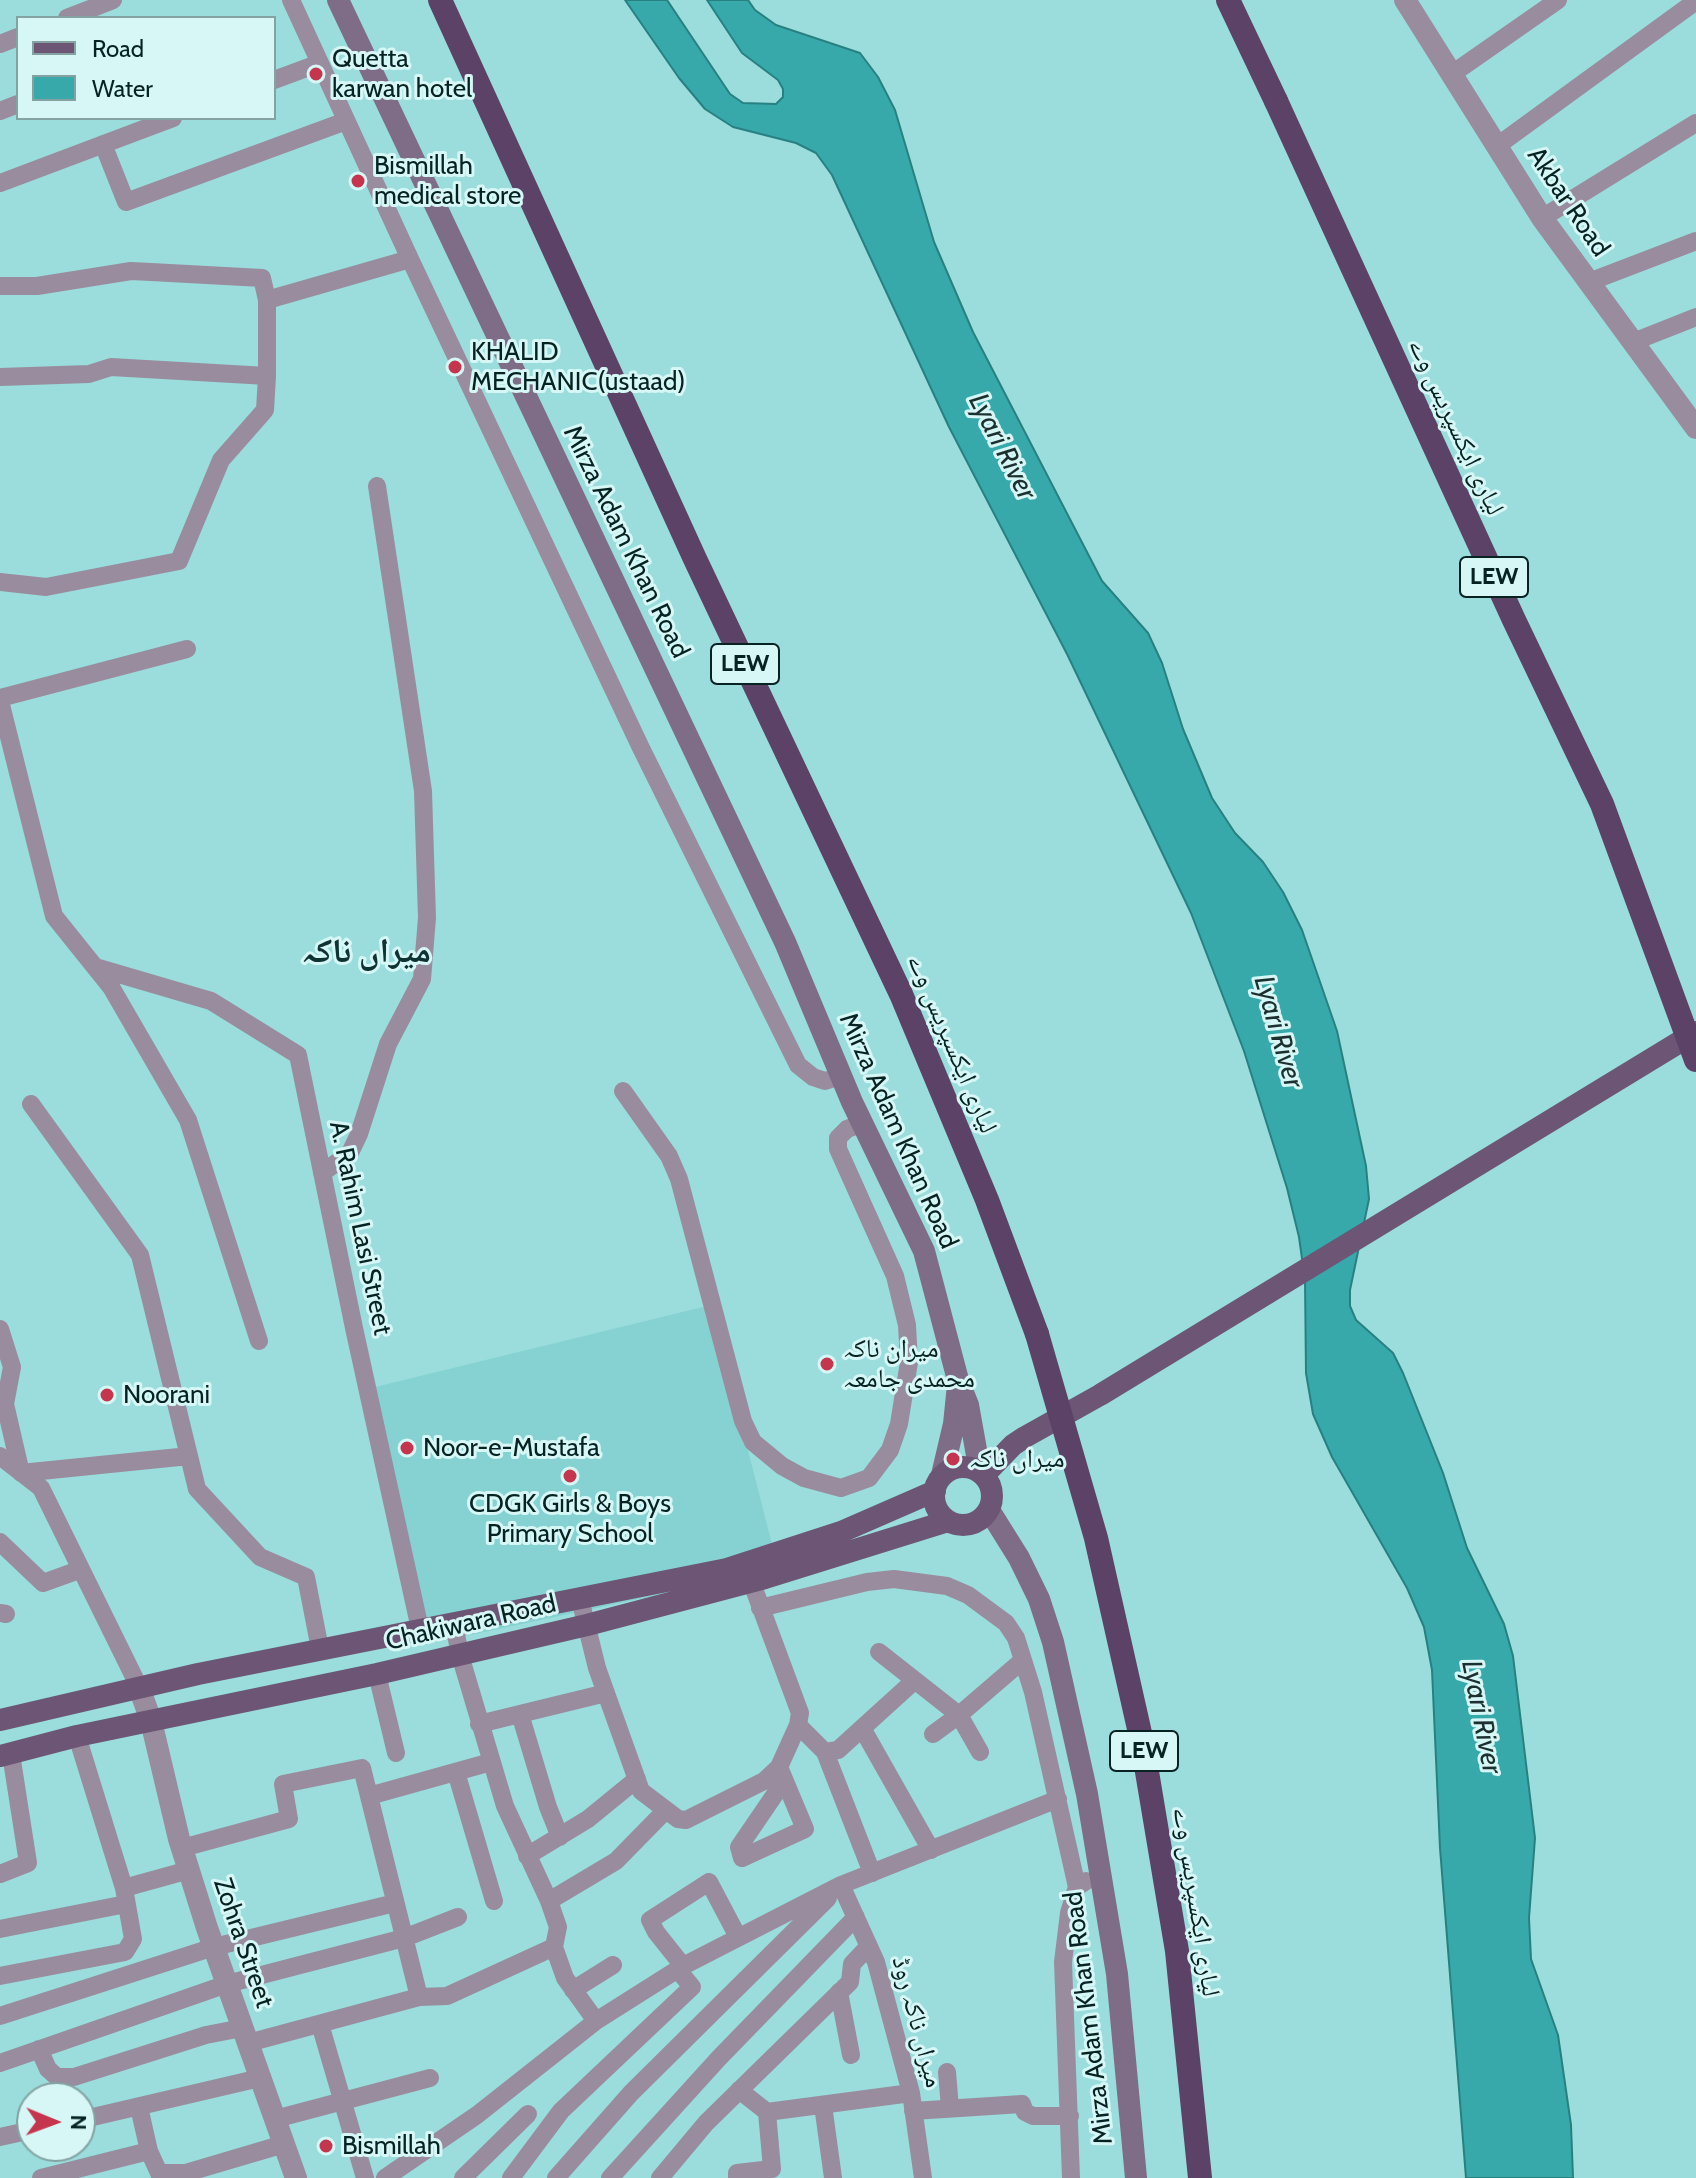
<!DOCTYPE html>
<html>
<head>
<meta charset="utf-8">
<style>
  body { margin:0 }
  #map { position:relative; width:1696px; height:2178px; overflow:hidden; background:#9adddc; font-family:Cabin,sans-serif }
  canvas { display:block }
  .legend { position:absolute; left:16px; top:16px; width:260px; height:104px; box-sizing:border-box; background:#d6f7f6; border:2px solid #83a2a1; margin:0; padding:10px 14px; list-style:none; font-size:24px; color:#062222 }
  .legend li { display:flex; align-items:center; gap:16px; height:40px }
  .legend b { width:40px; border:2px solid #83a2a1 }
  .north { position:absolute; left:16px; top:2082px; width:80px; height:80px; box-sizing:border-box; background:#d6f7f6; border:2px solid #83a2a1; border-radius:50%; rotate:91deg; font-size:22px; font-weight:700; line-height:32px; text-align:center; color:#062222 }
  .north::after { content:''; display:block; margin:auto; width:28px; height:36px; background:#c6354e; clip-path:polygon(50% 0,100% 100%,50% 72%,0 100%) }
</style>
</head>
<body>
<div id="map">
<canvas width="1696" height="2178"></canvas>
<ul class="legend">
<li><b style="height:10px;background:#6c5575"></b>Road</li>
<li><b style="height:22px;background:#37a9aa"></b>Water</li>
</ul>
<div class="north">N</div>
</div>
<script>
const c = document.querySelector('canvas').getContext('2d');
c.lineJoin = 'round';
function paint(path, color) { c.fillStyle = color; c.fill(path, 'evenodd'); }
const poly = rows => new Path2D(rows.map(r => 'M' + r).join(''));
function stroke(path, color, width, dash) { c.strokeStyle = color; c.lineWidth = width; c.lineCap = dash ? 'butt' : 'round'; c.setLineDash(dash || []); c.stroke(path); }
function drawText(font, color, halo, rows, align = 'center') {
  c.font = font + ' Cabin,"Noto Naskh Arabic",sans-serif'; c.lineWidth = 6; c.setLineDash([]); c.textBaseline = 'middle'; c.strokeStyle = halo; c.fillStyle = color; for (const [text, x, y, turn = 0] of rows) {
    c.save(); c.translate(x, y); c.rotate((+turn || 0) * Math.PI / 180); c.textAlign = isNaN(turn) ? turn : align; if (halo) c.strokeText(text, 0, 0); c.fillText(text, 0, 0); c.restore();
  }
}
paint(poly([
  [711,1305,777,1564,738,1578,423,1645,367,1389]
]), '#86d2d2');
const water = poly([
  [625,0,667,0,730,94,743,103,776,104,783,97,783,89,778,80,742,53,707,0,748,0,755,10,776,25,860,53,878,77,895,110,934,242,973,332,1102,581,1148,633,1162,663,1183,729,1212,798,1235,833,1263,862,1283,892,1302,930,1337,1031,1366,1166,1369,1199,1350,1290,1350,1306,1356,1320,1393,1353,1403,1373,1443,1473,1467,1548,1504,1624,1513,1656,1535,1838,1529,1918,1531,1959,1558,2035,1571,2125,1573,2178,1466,2178,1440,1848,1432,1670,1424,1627,1407,1588,1332,1457,1313,1414,1306,1373,1305,1280,1299,1237,1287,1188,1244,1051,1191,913,1067,654,949,427,832,175,816,153,796,143,733,127,705,109,679,78,625,0]
]);
paint(water, '#37a9aa');
stroke(water, '#288081', 2);
stroke(poly([
  [291,0,410,259,641,748,798,1065,813,1077,825,1081,841,1076],
  [67,18,113,0],
  [0,44,18,37],
  [1452,74,1558,0],
  [274,80,320,63],
  [0,111,18,104],
  [103,144,126,202,346,121],
  [1497,146,1696,1],
  [0,183,173,118],
  [1542,218,1696,123],
  [1589,282,1696,241],
  [0,286,37,286,131,271,151,272,262,278,267,300,410,259],
  [1633,342,1696,317],
  [0,377,89,374,111,367,267,376,267,300],
  [0,582,46,587,179,561,221,460,265,410,267,376],
  [0,698,187,649],
  [0,701,54,916,111,987,188,1120,259,1341],
  [95,967,211,1001,298,1055,354,1328,420,1629],
  [623,1091,669,1156,679,1179,743,1421,753,1442,782,1466,804,1478,841,1488,869,1478,890,1450,899,1424,909,1362,907,1325,895,1276,838,1149,838,1138,847,1129,863,1123],
  [31,1104,140,1255,197,1489,260,1557,306,1577,320,1649],
  [322,1173,350,1153,359,1134,388,1044,422,979,427,918,423,791,377,486],
  [0,1329,12,1367,5,1404,21,1473,189,1456],
  [0,1456,41,1488,139,1687],
  [0,1542,43,1583,79,1570],
  [747,1570,800,1713,798,1725,779,1767,805,1829,742,1858,739,1847,784,1781],
  [580,1599,597,1668,641,1791,678,1819,686,1820,764,1781,779,1767],
  [760,1608,867,1582,894,1579,947,1586,968,1595,1006,1623,1016,1638,1033,1692,1077,1887],
  [0,1613,6,1614],
  [454,1624,460,1655,505,1806,549,1901,558,1927,554,1947,565,1978,596,2021],
  [879,1652,959,1715,980,1752],
  [377,1674,396,1753],
  [520,1714,548,1807,560,1837],
  [479,1724,606,1693],
  [798,1725,825,1752,872,1873],
  [862,1728,931,1850],
  [933,1734,959,1715,1023,1660],
  [825,1752,838,1750,914,1681],
  [456,1772,494,1901],
  [369,1796,491,1762],
  [182,1848,289,1819,283,1784,362,1768,419,1997],
  [527,1856,588,1819,637,1779],
  [0,1874,28,1863,11,1754],
  [841,1885,876,1962,911,2093,923,2178],
  [124,1888,189,1870],
  [549,1901,616,1861,666,1810],
  [0,1929,126,1904],
  [683,1966,656,1932,650,1920,709,1882,738,1937],
  [0,1976,125,1952,133,1939,124,1888,77,1736],
  [573,1990,613,1965],
  [839,1992,851,2055],
  [0,2016,214,1947,395,1903],
  [320,2024,365,2178],
  [248,2043,419,1997,447,1996,554,1947],
  [39,2049,48,2069,57,2077,74,2077,206,2035,242,2028],
  [0,2063,227,1984,404,1938,458,1917],
  [947,2072,950,2108],
  [739,2090,767,2112,911,2093],
  [823,2105,833,2178],
  [139,2107,149,2151,159,2173,186,2173,284,2144],
  [913,2111,1022,2104,1025,2112,1033,2116,1070,2116],
  [275,2119,430,2078],
  [80,2120,260,2078],
  [0,2137,32,2130],
  [41,2178,149,2151],
  [385,2178,477,2115,596,2021,683,1966,841,1885,1058,1799],
  [463,2178,528,2114],
  [511,2178,561,2111,692,1987,678,1970],
  [556,2178,631,2093,828,1898],
  [610,2178,719,2058,856,1917],
  [660,2178,706,2123,850,1982,852,1964,869,1946],
  [737,2178,737,2173,772,2169,767,2112],
  [1071,2178,1063,1962,1069,1913,1077,1887,1086,1881]
]), '#998c9e', 18);
stroke(poly([
  [1405,0,1542,218,1696,428],
  [139,1687,151,1721,179,1839,207,1928,296,2178]
]), '#998c9e', 22);
stroke(poly([
  [338,0,785,942,852,1102,924,1251,958,1380,968,1405,980,1472],
  [942,1475,954,1424,958,1385],
  [989,1510,1019,1558,1039,1599,1053,1642,1087,1794,1117,1974,1136,2178]
]), '#7f6c86', 22);
stroke(poly([
  '934 1496a29 29 0 1 1 58 0a29 29 0 1 1-58 0Z',
  [984,1475,1013,1445,1025,1437,1100,1395,1696,1032],
  [0,1720,198,1674,727,1569,841,1532,935,1491],
  [0,1756,77,1736,377,1674,587,1625,765,1578,948,1521]
]), '#6c5575', 22);
stroke(poly([
  [440,0,695,559,901,994,987,1200,1037,1334],
  [1228,0,1276,101]
]), '#5c4266', 24);
stroke(poly([
  [1276,101,1514,620,1602,804,1696,1060],
  [1037,1334,1096,1538,1142,1742,1177,1951,1200,2178]
]), '#5c4266', 24);
for (const [x, y, r, color] of [
  [316,74,8,"#c6354e"],
  [358,181,8,"#c6354e"],
  [455,367,8,"#c6354e"],
  [827,1364,8,"#c6354e"],
  [107,1395,8,"#c6354e"],
  [407,1448,8,"#c6354e"],
  [953,1459,8,"#c6354e"],
  [570,1476,8,"#c6354e"],
  [326,2146,8,"#c6354e"]
]) { const dot = new Path2D(); dot.arc(x, y, r, 0, 2 * Math.PI); c.fillStyle = color; c.fill(dot); stroke(dot, '#d6f7f6', 3); }
for (const [x, y, w] of [
  [1494,577,68],
  [745,664,68],
  [1144,1751,68]
]) { const box = new Path2D(); box.roundRect(x - w / 2, y - 20, w, 40, 6); c.fillStyle = '#d6f7f6'; c.fill(box); stroke(box, '#062222', 2); }
drawText('bold 24px', '#062222', null, [
  ["LEW",1494,577],
  ["LEW",745,664],
  ["LEW",1144,1751]
]);
drawText('26px', '#062222', '#d6f7f6', [
  ["Quetta",332,59],
  ["karwan hotel",332,89],
  ["Bismillah",374,166],
  ["medical store",374,196],
  ["KHALID",471,352],
  ["MECHANIC(ustaad)",471,382],
  ["میران ناکہ",843,1349],
  ["محمدی جامعہ",843,1379],
  ["Noorani",123,1395],
  ["Noor-e-Mustafa",423,1448],
  ["میراں ناکہ",969,1459],
  ["CDGK Girls & Boys",570,1504,"center"],
  ["Primary School",570,1534,"center"],
  ["Bismillah",342,2146]
], 'left');
drawText('26px', '#062222', '#d6f7f6', [
  ["Akbar Road",1568,202,56],
  ["لیاری ایکسپریس وے",1456,427,65],
  ["Mirza Adam Khan Road",626,542,64],
  ["لیاری ایکسپریس وے",952,1044,67],
  ["Mirza Adam Khan Road",898,1131,66],
  ["A. Rahim Lasi Street",360,1228,78],
  ["Chakiwara Road",471,1623,-13],
  ["لیاری ایکسپریس وے",1196,1902,81],
  ["Zohra Street",243,1943,71],
  ["Mirza Adam Khan Road",1089,2018,-97],
  ["میراں ناکہ روڈ",917,2022,75]
]);
drawText('italic 28px', '#1c3030', '#d6f7f6', [
  ["Lyari River",1002,447,63],
  ["Lyari River",1278,1032,74],
  ["Lyari River",1481,1717,79]
]);
drawText('bold 34px', '#0f3232', '#d6f7f6', [
  ["میراں ناکہ",366,952]
]);
</script>
</body>
</html>
